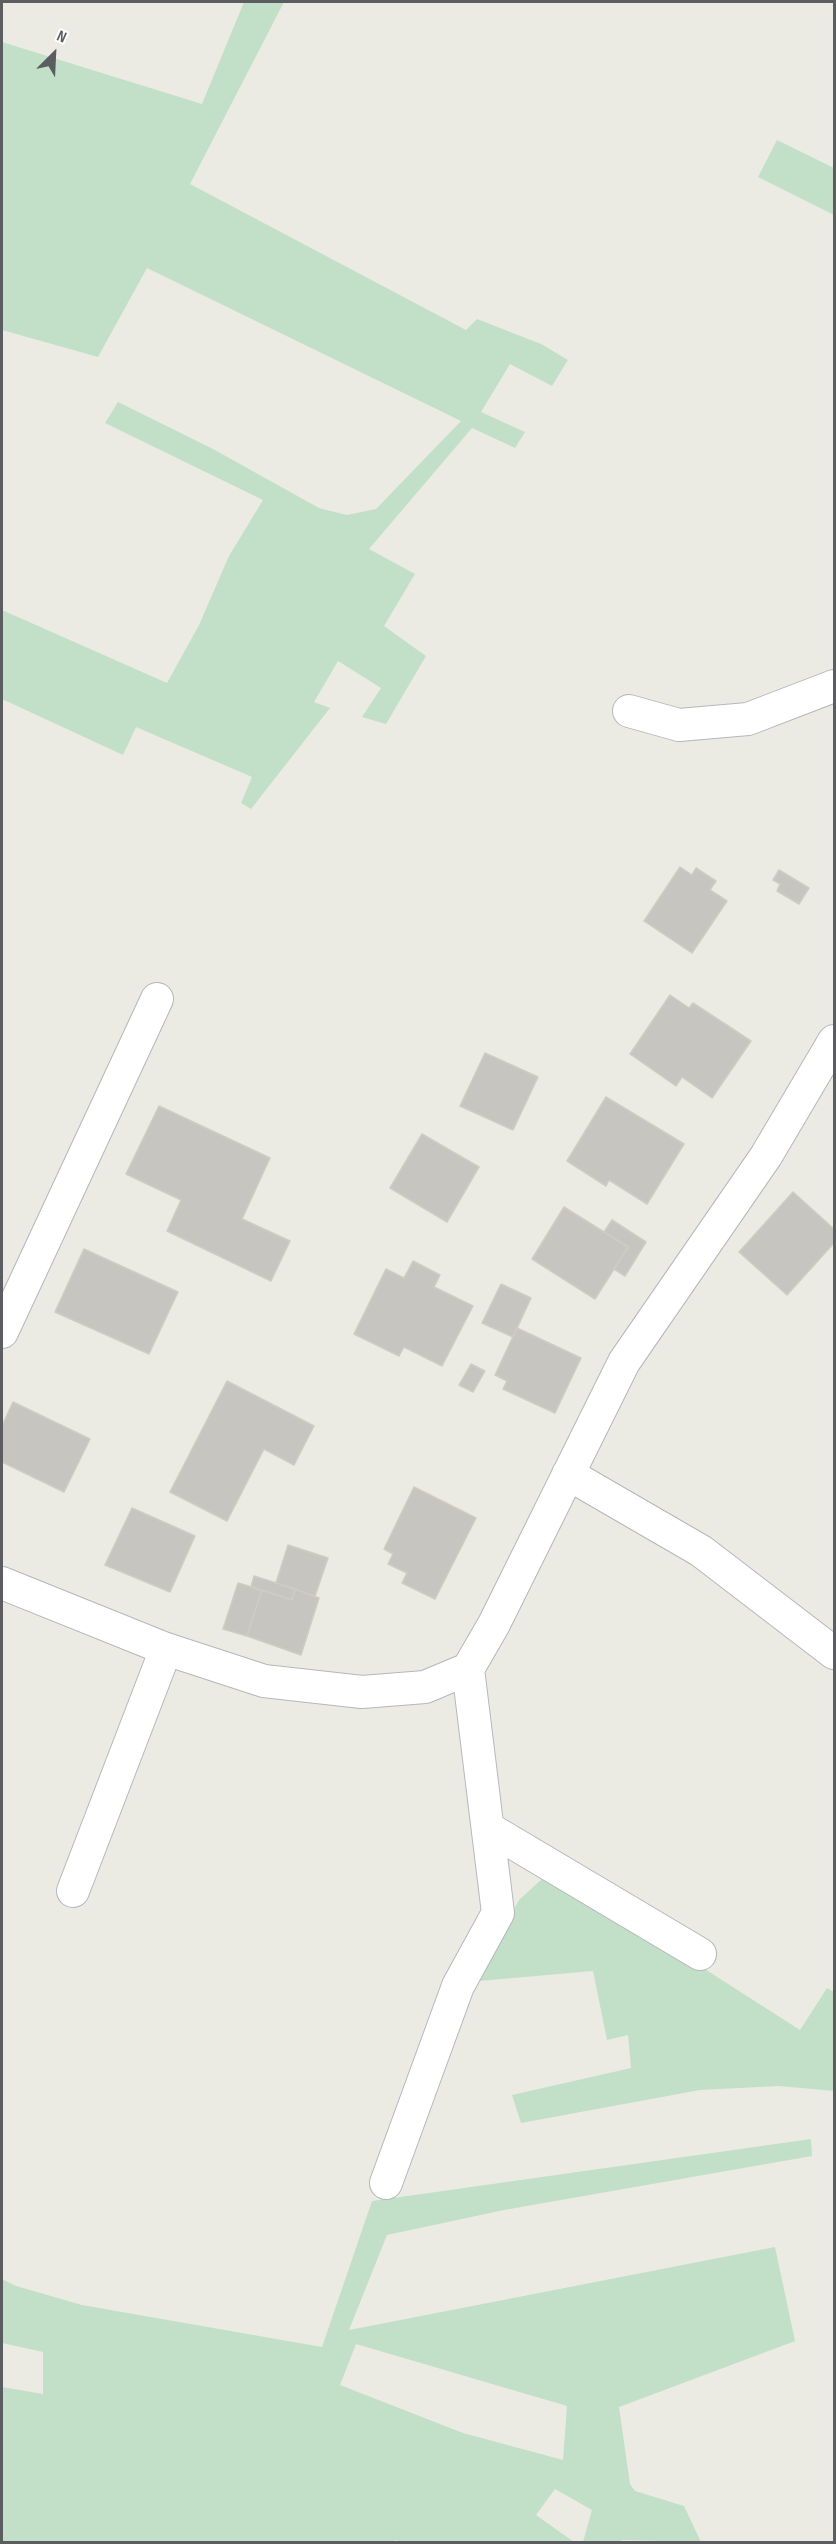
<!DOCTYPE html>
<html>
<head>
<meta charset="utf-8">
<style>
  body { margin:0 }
  #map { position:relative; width:836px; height:2544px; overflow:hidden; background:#ebebe3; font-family:"Sofia Sans Condensed",sans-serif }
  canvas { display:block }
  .frame { position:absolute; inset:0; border:3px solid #5b5d61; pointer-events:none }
  .north { position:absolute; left:24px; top:24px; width:60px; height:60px; -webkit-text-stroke:4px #fff; paint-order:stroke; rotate:24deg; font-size:16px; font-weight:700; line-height:24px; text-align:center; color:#5b5d61 }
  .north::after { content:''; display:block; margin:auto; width:21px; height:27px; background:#5b5d61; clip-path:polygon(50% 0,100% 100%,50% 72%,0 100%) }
</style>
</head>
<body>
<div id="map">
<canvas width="836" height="2544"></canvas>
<div class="frame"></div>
<div class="north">N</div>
</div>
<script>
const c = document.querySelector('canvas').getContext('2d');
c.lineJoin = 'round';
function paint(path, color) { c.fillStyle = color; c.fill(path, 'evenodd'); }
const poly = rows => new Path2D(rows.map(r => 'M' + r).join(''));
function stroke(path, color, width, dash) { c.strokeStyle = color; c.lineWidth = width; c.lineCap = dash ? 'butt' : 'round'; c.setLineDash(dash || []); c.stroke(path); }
paint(poly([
  [244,2,284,2,190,184,466,330,477,319,541,344,568,360,552,386,510,364,481,412,525,432,515,448,472,428,369,549,415,574,384,626,426,656,386,724,362,717,381,688,338,661,314,702,330,708,251,809,241,803,252,777,136,727,123,755,2,699,2,610,167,683,199,625,229,556,263,500,105,423,118,402,213,449,319,508,347,515,376,509,461,421,147,268,98,357,2,330,2,42,202,104],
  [777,140,834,168,834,215,758,177],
  [543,1878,575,1886,800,2030,827,1988,834,1992,834,2091,779,2086,700,2090,521,2123,512,2095,631,2068,628,2035,607,2040,593,1971,479,1981,482,1967,519,1900],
  [811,2139,812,2156,504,2210,387,2235,349,2330,775,2247,795,2341,619,2407,630,2484,635,2491,684,2506,701,2542,622,2540,620,2542,583,2542,592,2510,555,2489,536,2515,574,2542,401,2542,395,2540,393,2542,2,2542,2,2387,43,2394,43,2352,2,2343,2,2279,16,2286,82,2305,322,2347,372,2201],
  [356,2344,567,2406,563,2460,463,2433,340,2385]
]), '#c2e0c7');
const building = poly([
  [680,867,692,875,696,868,716,881,710,890,727,901,692,953,644,921,680,867],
  [779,870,809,888,799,904,777,891,780,884,773,880,779,870],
  [670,995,689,1008,693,1003,751,1041,712,1098,682,1077,676,1086,630,1054,670,995],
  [485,1053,538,1077,513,1130,460,1106,485,1053],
  [606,1097,684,1144,647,1204,609,1180,606,1186,567,1161,606,1097],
  [159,1106,270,1158,242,1219,290,1241,271,1281,167,1231,181,1200,126,1174,159,1106],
  [422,1134,479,1167,447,1222,390,1188,422,1134],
  [793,1192,834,1229,834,1243,787,1295,739,1252,793,1192],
  [564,1207,628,1247,595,1299,532,1259,564,1207],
  [612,1220,646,1242,625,1276,614,1269,628,1247,604,1232,612,1220],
  [84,1249,178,1292,149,1354,55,1312,84,1249],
  [413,1261,440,1275,434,1287,473,1306,442,1366,404,1347,399,1356,354,1334,386,1269,404,1278,413,1261],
  [501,1284,531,1298,513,1337,482,1323,501,1284],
  [517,1328,581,1358,555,1413,503,1389,507,1381,495,1375,517,1328],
  [471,1364,485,1371,473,1392,459,1385,471,1364],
  [227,1381,314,1426,294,1465,264,1449,227,1521,170,1492,227,1381],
  [13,1402,90,1439,64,1492,2,1462,2,1426,13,1402],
  [414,1487,476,1518,435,1599,402,1583,407,1573,388,1564,393,1554,384,1549,414,1487],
  [132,1508,195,1536,170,1592,105,1565,132,1508],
  [288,1545,328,1558,315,1596,276,1583,288,1545],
  [254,1576,295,1589,292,1600,251,1587,254,1576],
  [238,1583,262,1590,247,1636,223,1629,238,1583],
  [295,1589,319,1598,301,1655,247,1636,262,1590,292,1600,295,1589]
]);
paint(building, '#c7c5bf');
stroke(building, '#cfcdc2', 1.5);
const minor = poly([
  [629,711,679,725,748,719,834,686],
  [2,1332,157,999],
  [568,1474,701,1551,834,1653],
  [2,1583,166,1649,264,1681,362,1692,425,1687,468,1669,494,1624,624,1362,766,1156,834,1041],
  [488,1828,700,1954],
  [73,1891,166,1649],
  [386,2183,458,1986,498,1913,468,1669]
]);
stroke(minor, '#b5b7bb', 34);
stroke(minor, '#fff', 32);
</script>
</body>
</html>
